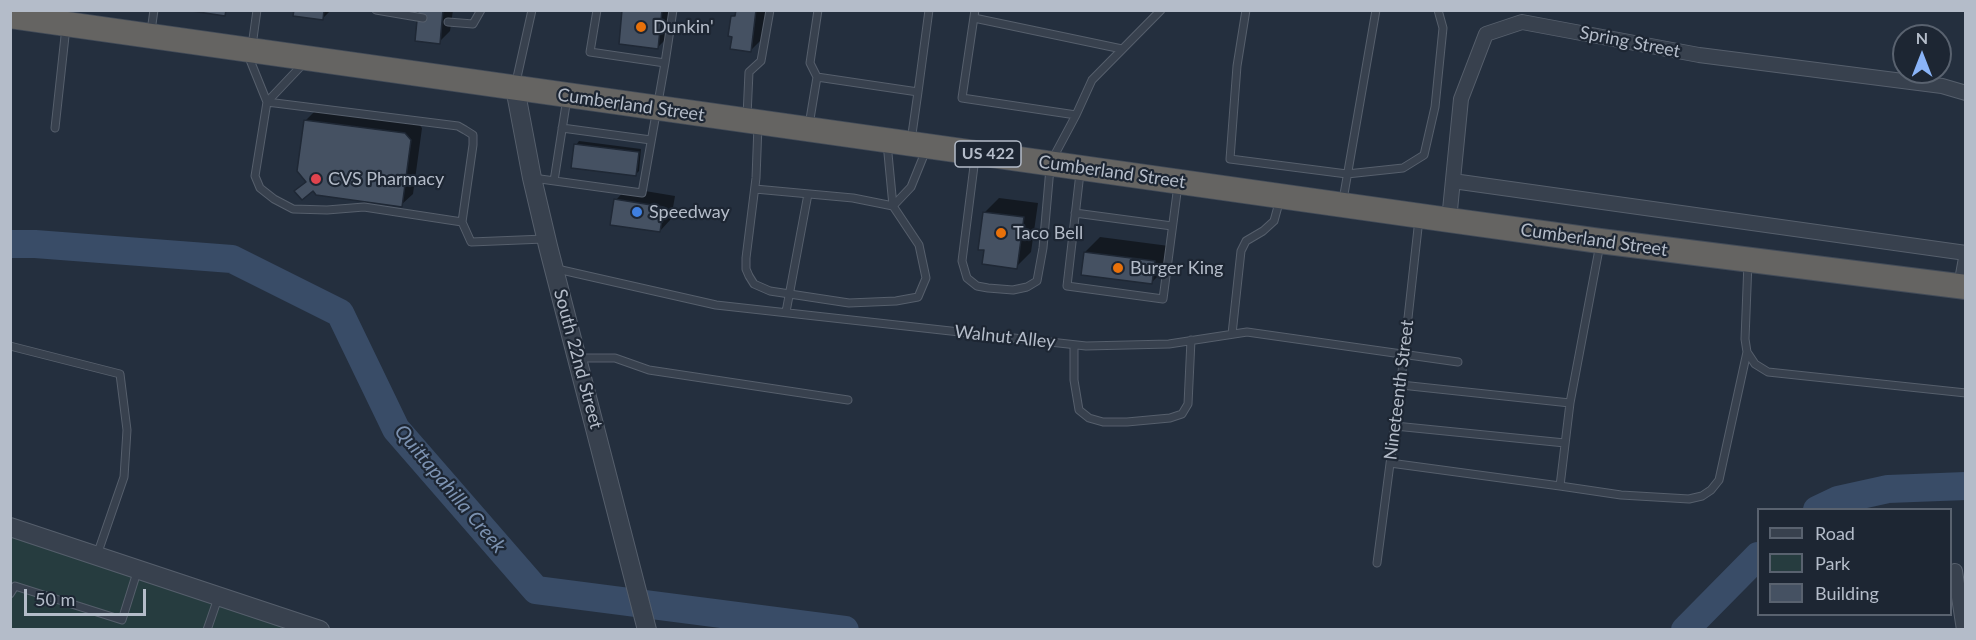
<!DOCTYPE html>
<html>
<head>
<meta charset="utf-8">
<style>
  body { margin:0 }
  #map { position:relative; width:1976px; height:640px; overflow:hidden; background:#242f3e; font-family:Lato,sans-serif }
  canvas { display:block }
  .frame { position:absolute; inset:0; border:12px solid #b4bcc9; pointer-events:none }
  .legend { position:absolute; left:1757px; top:508px; width:195px; height:108px; box-sizing:border-box; background:#1d2633; border:2px solid #59626f; margin:0; padding:8px 10px; list-style:none; font-size:18px; color:#b4bcc9 }
  .legend li { display:flex; align-items:center; gap:12px; height:30px }
  .legend b { width:30px; border:2px solid #59626f }
  .north { position:absolute; left:1892px; top:24px; width:60px; height:60px; box-sizing:border-box; background:#1d2633; border:2px solid #59626f; border-radius:50%; rotate:0deg; font-size:16px; font-weight:700; line-height:24px; text-align:center; color:#b4bcc9 }
  .north::after { content:''; display:block; margin:auto; width:21px; height:27px; background:#8ab4f8; clip-path:polygon(50% 0,100% 100%,50% 72%,0 100%) }
  .scale { position:absolute; left:24px; top:589px; width:122px; height:27px; box-sizing:border-box; border:3px solid #b4bcc9; border-top:0; padding-left:8px; font-size:18px; line-height:21px; white-space:nowrap; color:#b4bcc9; -webkit-text-stroke:4px #1d2633; paint-order:stroke }
</style>
</head>
<body>
<div id="map">
<canvas width="1976" height="640"></canvas>
<div class="frame"></div>
<ul class="legend">
<li><b style="height:8px;background:#38414e"></b>Road</li>
<li><b style="height:16px;background:#263c3f"></b>Park</li>
<li><b style="height:16px;background:#455162"></b>Building</li>
</ul>
<div class="north">N</div>
<div class="scale">50 m</div>
</div>
<script>
const c = document.querySelector('canvas').getContext('2d');
c.lineJoin = 'round';
function paint(path, color) { c.fillStyle = color; c.fill(path, 'evenodd'); }
const poly = rows => new Path2D(rows.map(r => 'M' + r).join(''));
function stroke(path, color, width, dash) { c.strokeStyle = color; c.lineWidth = width; c.lineCap = dash ? 'butt' : 'round'; c.setLineDash(dash || []); c.stroke(path); }
function drawText(font, color, halo, rows, align = 'center') {
  c.font = font + ' Lato,sans-serif'; c.lineWidth = 4.5; c.setLineDash([]); c.textBaseline = 'middle'; c.strokeStyle = halo; c.fillStyle = color; for (const [text, x, y, turn = 0] of rows) {
    c.save(); c.translate(x, y); c.rotate((+turn || 0) * Math.PI / 180); c.textAlign = isNaN(turn) ? turn : align; if (halo) c.strokeText(text, 0, 0); c.fillText(text, 0, 0); c.restore();
  }
}
paint(poly([
  [11,529,308,630,11,630]
]), '#263c3f');
paint(poly([
  [296,10,331,10,322,19],
  [420,10,453,10,450,31,439,42],
  [624,10,675,10,673,32,658,47],
  [738,10,769,10,765,36,750,51,733,17],
  [317,109,417,122,422,128,413,194,401,205,313,189,296,191,307,181,299,171,306,120],
  [579,141,641,149,639,171,635,175,576,145],
  [627,188,675,196,671,219,660,231,616,200],
  [999,198,1038,203,1031,252,1016,267,984,213],
  [1100,237,1169,246,1166,268,1151,283,1085,252]
]), '#0007');
stroke(poly([
  [10,244,35,244,232,259,340,313,396,429,536,590,845,630],
  [1817,510,1838,500,1888,489,1966,486],
  [1685,630,1758,556]
]), '#394c67', 28);
const building = poly([
  [185,10,226,10,225,16,185,10],
  [294,10,324,10,323,20,293,16,294,10],
  [418,10,443,10,440,44,415,41,418,10],
  [622,10,662,10,658,49,619,44,622,10],
  [736,10,756,10,751,52,730,49,732,37,728,36,731,16,735,16,736,10],
  [304,120,405,133,411,140,402,207,316,195,313,191,302,200,294,191,306,182,297,171,304,120],
  [574,144,639,152,636,176,571,168,574,144],
  [614,199,664,207,660,232,610,225,614,199],
  [983,212,1024,217,1017,269,982,264,984,250,978,250,983,212],
  [1084,252,1155,261,1152,284,1081,275,1084,252]
]);
paint(building, '#455162');
stroke(building, '#1f2835', 1.5);
const service = poly([
  [376,10,423,18],
  [975,10,962,98,1076,115,1053,158],
  [1246,10,1237,66,1230,159,1347,174,1403,168,1424,155,1435,107,1443,28,1438,10],
  [974,18,1122,49],
  [448,22,473,24,481,10],
  [151,31,154,10],
  [252,46,257,10],
  [248,55,267,102,303,64],
  [665,63,673,10],
  [817,77,810,63,818,10],
  [516,82,532,10],
  [918,92,929,10],
  [1076,115,1092,80,1161,10],
  [747,116,749,72,761,61,770,10],
  [758,125,756,178,746,258,746,269,749,276,754,284,770,291,849,303,896,301,918,297,926,278,919,245,893,206,887,143],
  [809,125,817,77,918,92,911,141],
  [55,128,66,27],
  [562,128,651,140],
  [975,158,962,261,967,278,977,286,988,288,1013,290,1027,287,1037,281,1043,248,1050,168],
  [1080,173,1067,286,1163,299,1178,185],
  [533,178,642,193,665,63,590,52,597,10],
  [554,181,567,98],
  [755,189,853,198,893,206],
  [1343,200,1376,10],
  [893,206,911,187,926,150],
  [1075,213,1172,226],
  [462,222,473,145,473,135,465,130,458,126,267,102,255,176,260,188,274,199,293,209,327,210,364,207,462,222,471,242,544,239],
  [1748,262,1745,339,1747,352,1755,364,1768,372,1966,393],
  [557,269,716,305,1086,346,1169,344,1247,332,1458,362],
  [786,312,808,194],
  [1232,334,1241,251,1246,241,1263,231,1274,221,1280,199],
  [1074,345,1074,380,1079,410,1089,418,1103,422,1127,422,1170,418,1182,414,1188,404,1191,340],
  [10,346,120,374,127,430,124,477,97,555],
  [578,358,615,358,649,370,848,400],
  [1401,385,1570,403],
  [1395,426,1565,443],
  [1390,463,1560,486,1570,403,1600,244],
  [1560,486,1621,495,1689,499,1702,496,1711,490,1719,480,1747,352],
  [1377,563,1402,372,1419,219],
  [10,594,15,586,122,620,138,569],
  [207,630,218,598]
]);
const minor = poly([
  [1453,181,1966,253],
  [1449,220,1461,99,1486,34,1522,22,1699,55,1942,86,1966,93],
  [1961,286,1966,258],
  [1955,571,1964,630]
]);
const tertiary = poly([
  [515,88,532,178,548,246,647,630],
  [10,527,320,630]
]);
const trunk = poly([
  [10,16,1449,220,1600,241,1966,287]
]);
stroke(service, '#565f6c', 9);
stroke(minor, '#565f6c', 16);
stroke(tertiary, '#565f6c', 20);
stroke(trunk, '#434c59', 26);
stroke(service, '#38414e', 7);
stroke(minor, '#38414e', 14);
stroke(tertiary, '#38414e', 18);
stroke(trunk, '#656462', 24);
for (const [x, y, r, color] of [
  [641,27,6,"#e8710a"],
  [316,179,6,"#e0444e"],
  [637,212,6,"#3f7fe0"],
  [1001,233,6,"#e8710a"],
  [1118,268,6,"#e8710a"]
]) { const dot = new Path2D(); dot.arc(x, y, r, 0, 2 * Math.PI); c.fillStyle = color; c.fill(dot); stroke(dot, '#1d2633', 2); }
for (const [x, y, w] of [
  [988,154,66]
]) { const box = new Path2D(); box.roundRect(x - w / 2, y - 13, w, 26, 4.5); c.fillStyle = '#1d2633'; c.fill(box); stroke(box, '#b4bcc9', 1.5); }
drawText('bold 16px', '#b4bcc9', null, [
  ["US 422",988,154]
]);
drawText('18px', '#b4bcc9', '#1d2633', [
  ["Dunkin'",653,27],
  ["CVS Pharmacy",328,179],
  ["Speedway",649,212],
  ["Taco Bell",1013,233],
  ["Burger King",1130,268]
], 'left');
drawText('18px', '#b4bcc9', '#1d2633', [
  ["Spring Street",1630,42,11],
  ["Cumberland Street",631,105,8],
  ["Cumberland Street",1112,172,8],
  ["Cumberland Street",1594,240,8],
  ["Walnut Alley",1005,337,6],
  ["South 22nd Street",578,359,75],
  ["Nineteenth Street",1399,390,-83]
]);
drawText('italic 20px', '#7c92b1', '#1d2633', [
  ["Quittapahilla Creek",450,489,50]
]);
</script>
</body>
</html>
